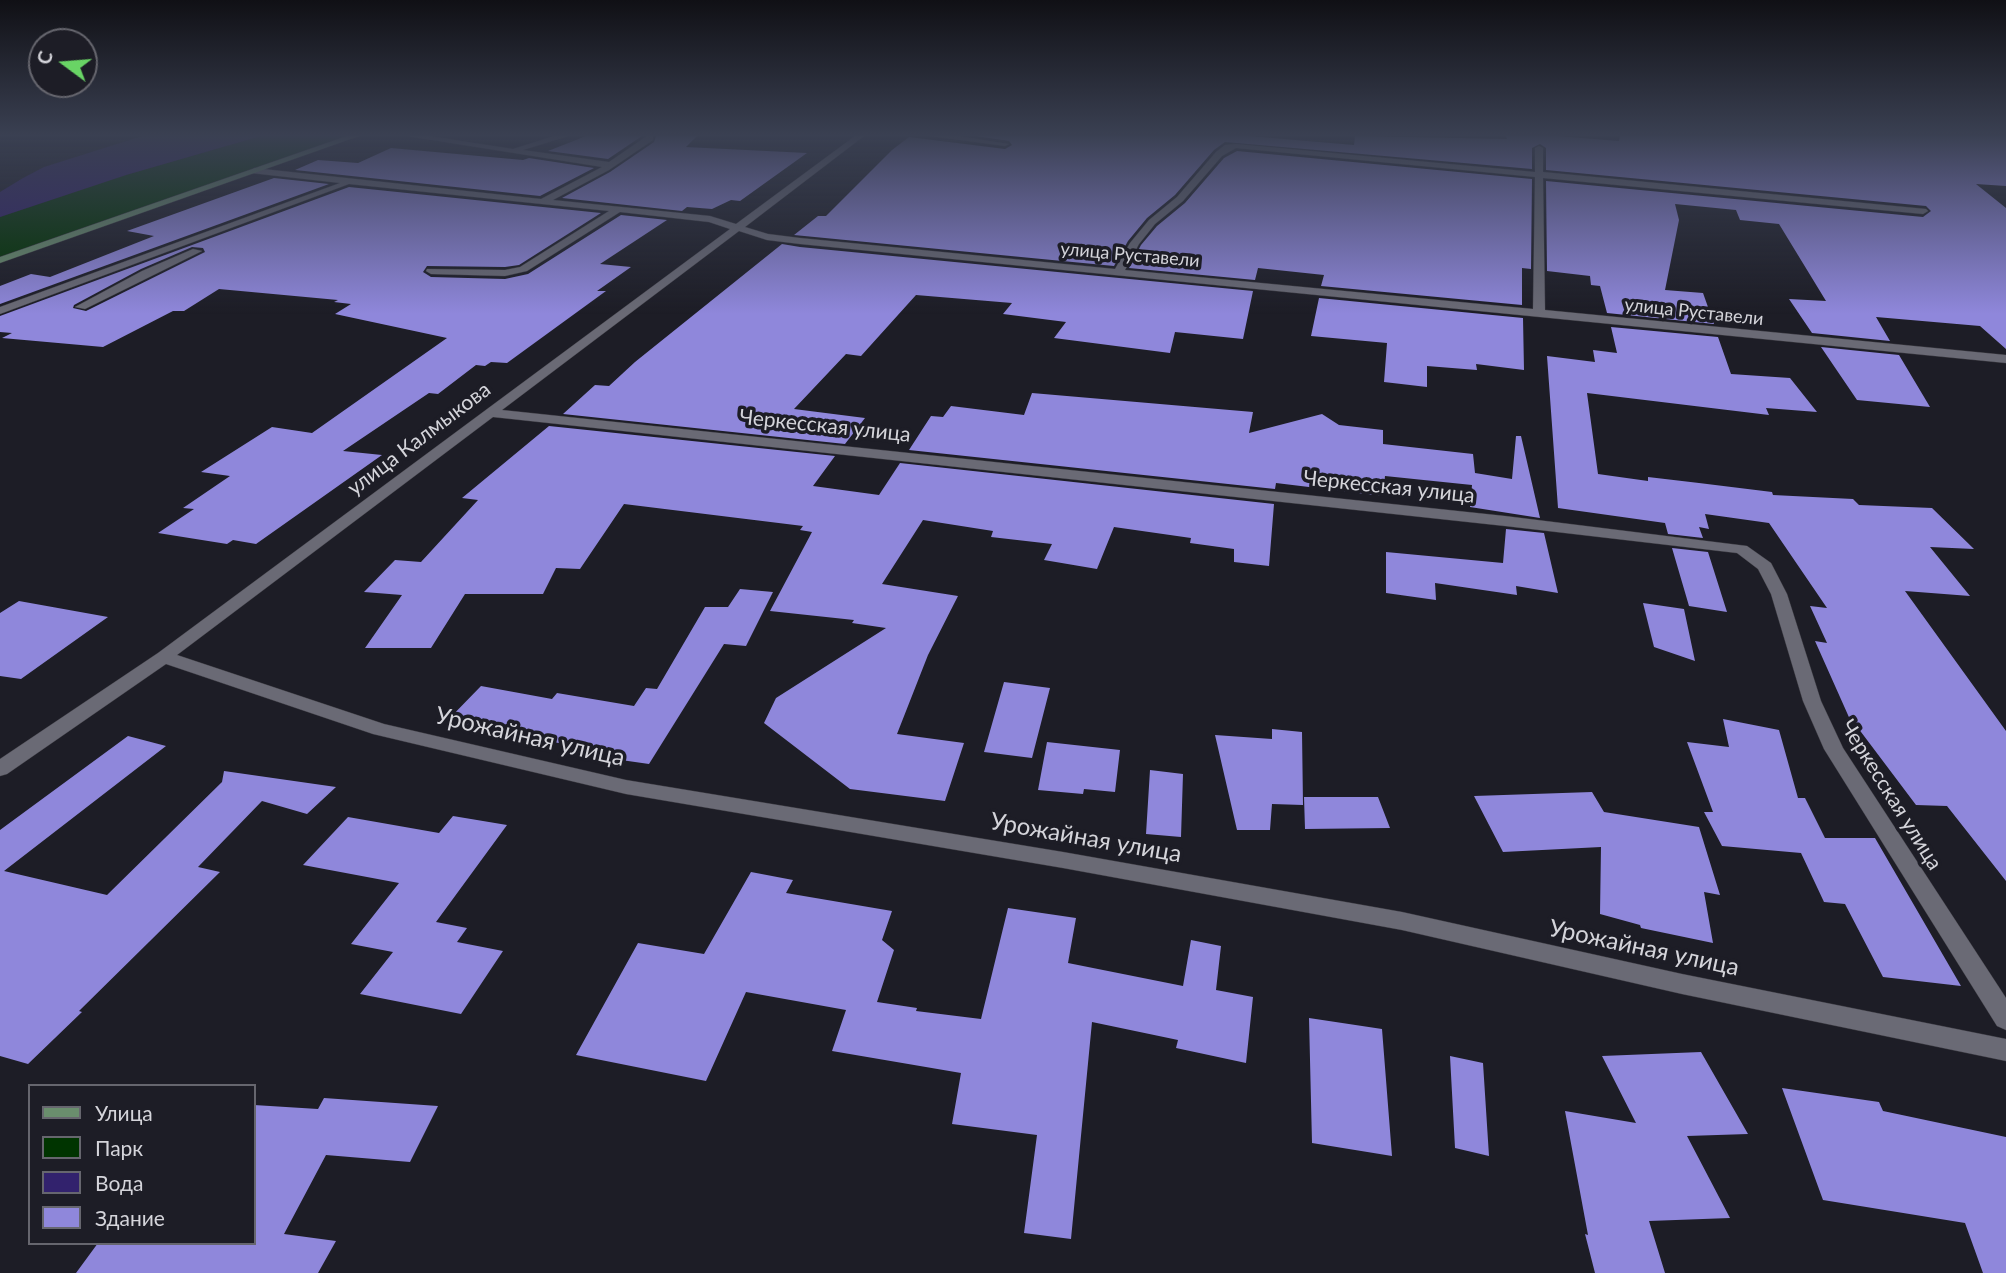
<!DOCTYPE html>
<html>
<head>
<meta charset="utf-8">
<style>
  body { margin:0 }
  #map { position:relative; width:2006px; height:1273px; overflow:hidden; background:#1d1d26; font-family:Lato,sans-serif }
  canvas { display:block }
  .legend { position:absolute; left:28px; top:1084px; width:228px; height:161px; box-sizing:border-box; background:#1d1d26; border:2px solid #66666e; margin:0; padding:9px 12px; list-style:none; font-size:21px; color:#d4d4da }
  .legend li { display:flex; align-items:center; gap:14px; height:35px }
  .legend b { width:35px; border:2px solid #66666e }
  .north { position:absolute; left:28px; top:28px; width:70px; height:70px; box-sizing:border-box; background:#1d1d26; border:2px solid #66666e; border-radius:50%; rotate:286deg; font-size:19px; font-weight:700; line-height:28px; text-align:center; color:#d4d4da }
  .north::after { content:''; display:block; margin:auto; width:24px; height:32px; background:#69d465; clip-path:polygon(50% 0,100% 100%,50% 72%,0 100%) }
</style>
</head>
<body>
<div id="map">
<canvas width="2006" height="1273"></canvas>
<ul class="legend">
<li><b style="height:9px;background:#6a8e6d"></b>Улица</li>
<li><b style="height:19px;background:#003400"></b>Парк</li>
<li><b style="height:19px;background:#32226d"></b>Вода</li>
<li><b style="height:19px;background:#8f87db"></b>Здание</li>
</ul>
<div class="north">С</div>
</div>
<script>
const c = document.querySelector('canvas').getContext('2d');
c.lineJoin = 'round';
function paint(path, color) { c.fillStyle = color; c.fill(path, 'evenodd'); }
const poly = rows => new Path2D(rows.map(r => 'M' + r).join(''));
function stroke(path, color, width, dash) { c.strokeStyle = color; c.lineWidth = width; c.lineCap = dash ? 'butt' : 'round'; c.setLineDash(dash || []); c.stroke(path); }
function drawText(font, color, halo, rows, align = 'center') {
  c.font = font + ' Lato,sans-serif'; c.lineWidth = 7; c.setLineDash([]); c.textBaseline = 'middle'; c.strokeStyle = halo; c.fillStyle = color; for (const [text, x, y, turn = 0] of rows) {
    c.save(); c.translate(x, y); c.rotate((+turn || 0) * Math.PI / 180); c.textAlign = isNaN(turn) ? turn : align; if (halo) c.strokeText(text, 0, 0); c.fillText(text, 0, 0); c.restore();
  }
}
paint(poly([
  [261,136,355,136,0,260,0,217,126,175]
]), '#003400');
paint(poly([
  [142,136,261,136,126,175,0,217,0,192,23,178,44,167]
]), '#32226d');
paint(poly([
  [586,136,642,136,608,159,548,151],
  [656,136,697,136,686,147,807,153,740,201,731,200,712,209,687,207,682,211,562,198,610,172,654,142],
  [976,136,1249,136,1354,145,1355,136,1507,139,1506,136,1557,136,1619,141,1620,136,2006,136,2006,186,1976,184,2006,208,2006,349,1980,326,1876,317,1890,341,1812,333,1789,299,1826,301,1779,224,1740,220,1736,210,1675,204,1679,220,1665,290,1703,293,1714,324,1607,313,1600,286,1591,285,1590,276,1547,271,1546,181,1923,217,1931,211,1926,206,1546,170,1546,148,1540,144,1532,148,1532,169,1225,142,1214,150,1175,195,1147,218,1128,241,1114,266,794,235,818,216,826,216,892,150,909,137,1005,149,1012,145,1009,141],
  [391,148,523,160,529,158,594,168,540,196,295,170,318,160,358,163],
  [1237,151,1532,179,1531,269,1522,268,1522,305,1321,286,1324,275,1258,268,1255,280,1129,268,1141,245,1157,226,1185,203,1224,158],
  [274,178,329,184,0,304,0,286,31,274,50,277,154,236,127,231],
  [349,187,601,213,519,265,505,267,427,266,423,272,431,277,505,279,528,274,621,215,667,220,600,264,631,267,597,291,606,291,507,363,491,362,485,366,476,365,438,394,429,393,343,451,382,455,256,544,233,540,227,544,158,533,194,509,183,508,230,476,201,472,272,427,312,433,447,338,335,314,351,304,334,302,338,300,219,289,184,311,173,311,103,347,2,338,12,333,0,332,0,316],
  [192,247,203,248,205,252,86,311,73,308,74,305,141,269],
  [782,244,800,247,1253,291,1243,339,1175,332,1170,353,1054,338,1066,322,1003,314,1012,303,916,295,861,356,846,354,794,409,865,418,845,444,563,414,595,385,609,386,635,362],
  [1319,298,1523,318,1524,370,1476,364,1477,370,1427,366,1427,387,1384,382,1387,343,1311,336],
  [1611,327,1718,337,1731,374,1790,378,1817,412,1766,408,1769,415,1587,393,1598,474,1648,481,1648,477,1699,483,1772,492,1773,495,1853,499,1859,505,1932,508,1974,549,1930,547,1970,596,1905,591,2006,731,2006,881,1947,806,1916,805,1855,724,1852,724,1815,641,1827,643,1810,606,1827,608,1769,523,1705,514,1709,529,1699,527,1703,538,1668,534,1665,523,1558,508,1547,356,1595,362,1593,350,1617,353],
  [1821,347,1899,355,1930,407,1857,400],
  [1032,393,1253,412,1249,433,1322,414,1339,425,1383,430,1383,444,1473,454,1475,473,1512,479,1516,436,1521,436,1540,518,1470,507,1472,485,1385,476,1383,496,1276,483,1275,489,909,450,931,416,943,417,951,406,1024,415],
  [549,426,835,456,813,486,879,495,900,463,1274,504,1269,566,1234,562,1234,549,1190,543,1191,538,1114,527,1097,569,1044,560,1052,544,991,537,993,531,923,520,882,584,958,596,928,655,897,734,964,743,945,801,850,789,764,723,776,698,886,628,852,623,854,620,770,611,812,532,800,530,803,526,624,504,580,569,556,568,543,594,465,594,431,648,365,648,402,595,364,592,395,560,421,562,478,500,462,498],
  [1506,529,1544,533,1558,593,1516,586,1517,595,1435,583,1436,600,1386,593,1386,552,1503,563],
  [1672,548,1708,552,1727,612,1689,606],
  [740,589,773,592,746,646,724,644,649,764,600,757,604,751,445,723,481,686,552,699,557,693,634,706,646,688,657,689,705,607,728,607],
  [19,601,108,617,21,679,0,676,0,613],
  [1643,603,1684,609,1695,661,1654,647],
  [1004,682,1050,688,1032,758,984,752],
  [1723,719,1779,730,1798,798,1805,798,1825,838,1875,838,1961,986,1883,977,1845,904,1824,902,1801,853,1722,846,1704,812,1713,812,1687,742,1729,747],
  [1272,729,1302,732,1303,805,1272,804,1270,830,1237,830,1215,735,1272,739],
  [128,736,166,746,4,871,107,895,222,782,224,771,336,787,307,814,262,801,198,867,220,872,79,1011,82,1012,28,1064,0,1056,0,830],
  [1047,742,1120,750,1115,792,1084,789,1083,794,1038,790],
  [1150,770,1183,774,1181,837,1146,834],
  [1592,792,1604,812,1699,827,1720,895,1704,892,1713,943,1641,928,1640,925,1600,914,1601,847,1503,852,1474,796],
  [1304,797,1378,797,1390,828,1305,829],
  [453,816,507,825,436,922,467,928,457,942,503,951,461,1014,360,994,393,952,351,944,399,883,303,865,348,817,439,833],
  [751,872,793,880,786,893,892,911,882,940,894,950,877,1002,917,1008,916,1011,981,1019,1008,908,1076,918,1068,963,1183,986,1191,940,1221,946,1216,990,1253,997,1246,1063,1176,1048,1178,1040,1092,1022,1071,1239,1024,1233,1037,1135,952,1124,961,1073,832,1051,846,1010,746,992,706,1081,576,1055,638,943,704,954],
  [1309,1018,1382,1029,1392,1156,1312,1143],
  [1701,1052,1748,1134,1687,1136,1730,1218,1649,1221,1665,1273,1595,1273,1585,1234,1588,1235,1565,1111,1636,1123,1602,1056],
  [1450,1056,1483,1063,1489,1156,1455,1148],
  [1782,1088,1879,1102,1883,1111,2006,1137,2006,1273,1983,1273,1965,1223,1823,1200],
  [324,1098,438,1106,410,1162,326,1155,284,1234,336,1241,318,1273,76,1273,98,1243,254,1243,254,1105,318,1109]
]), '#8f87db');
const minor = poly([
  [407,136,429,136,513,149,554,136,568,136,523,150,609,162,647,136,653,136,653,140,609,170,553,200,710,216,736,224,855,136,864,136,745,227,768,234,800,238,1115,269,1130,243,1149,220,1177,197,1216,152,1225,145,1236,144,1535,172,1535,148,1539,146,1543,148,1543,172,1926,209,1928,211,1923,214,1543,178,1545,310,2006,355,2006,363,800,244,767,240,739,231,502,410,1505,516,1747,546,1771,563,1787,594,1821,701,1843,748,2006,998,2006,1030,1997,1026,1824,749,1803,701,1771,594,1758,569,1737,553,1505,526,493,417,177,655,384,724,626,780,1063,852,1402,912,1682,974,2006,1039,2006,1061,1682,994,1402,930,1063,868,626,794,373,734,166,664,7,774,0,776,0,759,158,653,730,229,709,222,620,212,527,271,505,276,431,274,426,271,427,269,505,270,520,267,609,211,349,184,0,314,0,307,340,183,251,173,254,168,541,199,602,167,407,136],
  [1236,148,1535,177,1533,309,1125,270,1139,244,1155,224,1183,201,1222,156,1236,148],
  [930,136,957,136,1009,144,1005,146,930,136],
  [193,249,202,251,85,309,75,307,142,271,193,249]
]);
const major = poly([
  [347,136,359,136,0,263,0,257,347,136]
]);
stroke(minor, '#39383f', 1);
stroke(major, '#39383f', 1);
paint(minor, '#6a6a75');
paint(major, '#6a8e6d');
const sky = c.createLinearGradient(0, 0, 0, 314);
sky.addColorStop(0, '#101015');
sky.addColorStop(0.43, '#3a4052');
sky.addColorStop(1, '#3a405200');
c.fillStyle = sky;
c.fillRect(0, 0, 2006, 314);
drawText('18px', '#d4d4da', '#1d1d26', [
  ["улица Руставели",1130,255,5],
  ["улица Руставели",1694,312,6]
]);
drawText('21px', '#d4d4da', '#1d1d26', [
  ["Черкесская улица",825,426,6],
  ["улица Калмыкова",419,439,-37],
  ["Черкесская улица",1389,487,6],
  ["Черкесская улица",1891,795,58]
]);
drawText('24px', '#d4d4da', '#1d1d26', [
  ["Урожайная улица",530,737,13],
  ["Урожайная улица",1086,838,10],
  ["Урожайная улица",1644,948,12]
]);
</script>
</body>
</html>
